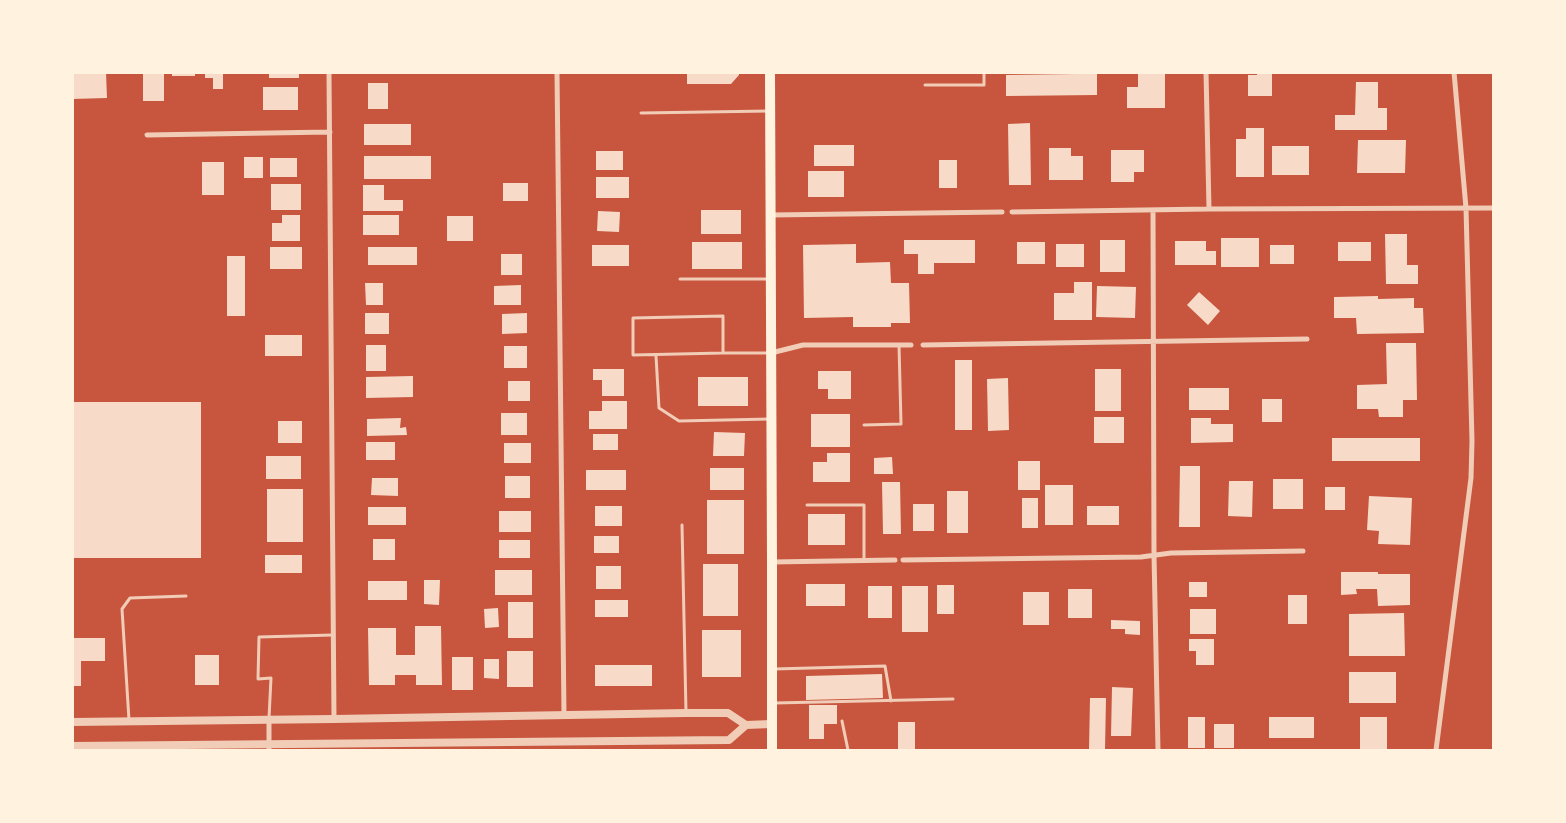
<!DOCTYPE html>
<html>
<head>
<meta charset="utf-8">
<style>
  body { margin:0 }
  #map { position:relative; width:1566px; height:823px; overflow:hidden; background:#c8553d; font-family:"Source Sans 3",sans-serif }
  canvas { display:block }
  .frame { position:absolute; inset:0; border:74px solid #fff3e0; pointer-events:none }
</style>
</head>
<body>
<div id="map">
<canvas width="1566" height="823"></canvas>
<div class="frame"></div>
</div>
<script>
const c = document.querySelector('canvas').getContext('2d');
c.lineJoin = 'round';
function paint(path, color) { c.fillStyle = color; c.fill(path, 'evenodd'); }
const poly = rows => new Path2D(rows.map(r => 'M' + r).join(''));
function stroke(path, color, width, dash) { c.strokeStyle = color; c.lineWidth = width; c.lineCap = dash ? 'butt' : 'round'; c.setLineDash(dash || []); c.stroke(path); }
paint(poly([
  [72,72,106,72,107,98,72,99],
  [143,72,164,72,164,101,143,101],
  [172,72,195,72,195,76,172,76],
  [205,72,223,72,223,89,213,89,213,78,205,78],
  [269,72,299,72,299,78,269,78],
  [687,72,739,72,739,75,731,84,687,84],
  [1076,72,1097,72,1097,95,1006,96,1006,75,1076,74],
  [1138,72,1165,72,1165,108,1127,108,1127,87,1138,87],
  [1257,72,1272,72,1272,96,1248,96,1248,75,1257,75],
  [1356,82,1378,82,1378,108,1387,108,1387,130,1335,130,1335,115,1355,115],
  [368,83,388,83,388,109,368,109],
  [263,87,298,87,298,110,263,110],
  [1030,123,1031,185,1009,185,1008,124],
  [364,124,411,124,411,145,364,145],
  [1246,128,1264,128,1264,177,1236,177,1236,139,1246,139],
  [1358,140,1406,140,1405,173,1357,173],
  [814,145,854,145,854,166,814,166],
  [1272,146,1309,146,1309,175,1272,175],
  [1049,148,1071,148,1071,156,1083,156,1083,180,1049,180],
  [1111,150,1144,150,1144,172,1134,172,1134,182,1111,182],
  [596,151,623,151,623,170,596,170],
  [364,156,431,156,431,179,364,179],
  [244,157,263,157,263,178,244,178],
  [270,158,297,158,297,177,270,177],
  [939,160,957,160,957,188,939,188],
  [202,162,224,162,224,195,202,195],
  [808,171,844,171,844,197,808,197],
  [596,177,629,177,629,198,596,198],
  [503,183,528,183,528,201,503,201],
  [271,184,301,184,301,210,271,210],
  [363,185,384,185,384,200,403,200,403,211,363,211],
  [701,210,741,210,741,234,701,234],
  [598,211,620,212,619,232,597,231],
  [282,215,300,215,300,241,272,241,272,223,282,223],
  [363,215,399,215,399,235,363,235],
  [447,216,473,216,473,241,447,241],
  [1385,234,1407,234,1407,265,1418,265,1418,284,1386,284],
  [1221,238,1259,238,1259,267,1221,267],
  [904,240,975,240,975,263,934,263,934,274,918,274,918,254,904,254],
  [1100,240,1125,240,1125,272,1100,272],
  [1175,241,1206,241,1206,251,1216,251,1216,265,1175,265],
  [692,242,742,242,742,269,692,269],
  [1017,242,1045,242,1045,264,1017,264],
  [1338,242,1371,242,1371,261,1338,261],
  [856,244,856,263,890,262,891,283,909,283,910,323,891,323,891,327,853,327,853,317,804,318,803,245],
  [1056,244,1084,244,1084,267,1056,267],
  [592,245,629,245,629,266,592,266],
  [1270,245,1294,245,1294,264,1270,264],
  [270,247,302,247,302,269,270,269],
  [368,247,417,247,417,265,368,265],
  [501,254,522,254,522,275,501,275],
  [227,256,245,256,245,316,227,316],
  [1074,282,1092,282,1092,320,1054,320,1054,293,1074,293],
  [365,283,383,283,383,305,366,305],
  [521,285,521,305,494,305,494,286],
  [1097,286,1136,287,1135,318,1096,317],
  [1199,292,1220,311,1208,325,1187,305],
  [1378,296,1378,299,1414,298,1414,308,1423,308,1424,333,1357,334,1356,318,1334,318,1334,297],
  [365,313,389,313,389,334,365,334],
  [527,313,527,333,502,334,502,314],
  [265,335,302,335,302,356,265,356],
  [1386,343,1416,343,1417,400,1403,400,1403,417,1379,417,1378,409,1357,409,1357,385,1387,384],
  [366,345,386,345,386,371,366,371],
  [504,346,527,346,527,368,504,368],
  [955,360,972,360,972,430,955,430],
  [593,369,624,369,624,396,602,396,602,380,593,380],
  [1095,369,1121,369,1121,411,1095,411],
  [818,371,851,371,851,399,828,399,828,389,818,389],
  [413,376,413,397,366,398,366,377],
  [698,377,748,377,748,406,698,406],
  [1008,378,1009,430,988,431,987,379],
  [508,381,530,381,530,401,508,401],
  [1189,388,1229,388,1229,410,1189,410],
  [1262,399,1282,399,1282,422,1262,422],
  [602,401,627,401,627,429,589,429,589,411,602,411],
  [72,402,201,402,201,558,72,558],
  [501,413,527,413,527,435,501,435],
  [811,414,850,414,850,447,811,447],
  [1094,417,1124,417,1124,443,1094,443],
  [401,418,400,428,406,427,407,435,367,436,367,419],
  [1191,418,1211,418,1211,424,1233,424,1233,442,1191,443],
  [278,421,302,421,302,443,278,443],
  [714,432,745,433,744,456,713,456],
  [593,434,618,434,618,450,593,450],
  [1332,438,1420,438,1420,461,1332,461],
  [366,442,395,442,395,460,366,460],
  [504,443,531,443,531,463,504,463],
  [827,453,850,453,850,482,813,482,813,462,827,462],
  [266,456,301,456,301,479,266,479],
  [892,457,893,474,874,474,874,458],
  [1018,461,1040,461,1040,490,1018,490],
  [1180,466,1200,466,1200,527,1179,527],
  [710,468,744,468,744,490,710,490],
  [586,470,626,470,626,490,586,490],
  [505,476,530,476,530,498,505,498],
  [372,478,398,478,398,496,371,495],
  [1273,479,1303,479,1303,509,1273,509],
  [1229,481,1253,481,1252,517,1228,516],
  [882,482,900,482,901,534,883,534],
  [1045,485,1073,485,1073,525,1045,525],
  [1325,487,1345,487,1345,510,1325,510],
  [267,489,303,489,303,542,267,542],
  [947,491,968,491,968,533,947,533],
  [1369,496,1412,498,1410,545,1378,544,1379,531,1367,530],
  [1022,498,1038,498,1038,528,1022,528],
  [707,500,744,500,744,554,707,554],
  [913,504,934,504,934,531,913,531],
  [595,506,622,506,622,526,595,526],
  [1087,506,1119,506,1119,525,1087,525],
  [368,507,406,507,406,525,368,525],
  [499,511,531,511,531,532,499,532],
  [808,514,845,514,845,545,808,545],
  [594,536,619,536,619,553,594,553],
  [373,539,395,539,395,560,373,560],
  [499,540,530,540,530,558,499,558],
  [265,555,302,555,302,573,265,573],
  [703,564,738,564,738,616,703,616],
  [596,566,621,566,621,589,596,589],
  [495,570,532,570,532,595,495,595],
  [1341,572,1378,572,1378,574,1410,574,1410,605,1378,606,1377,589,1356,589,1357,594,1341,595],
  [424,580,440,580,439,605,424,604],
  [368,581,407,581,407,600,368,600],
  [1189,582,1207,582,1207,597,1189,597],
  [806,584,845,584,845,606,806,606],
  [937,585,954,585,954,614,937,614],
  [868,586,892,586,892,618,868,618],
  [902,586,928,586,928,632,902,632],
  [1068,589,1092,589,1092,618,1068,618],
  [1023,592,1049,592,1049,625,1023,625],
  [1288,595,1307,595,1307,624,1288,624],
  [595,600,628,600,628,617,595,617],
  [508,602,533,602,533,638,508,638],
  [498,608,499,627,485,628,484,609],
  [1190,609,1216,609,1216,634,1190,634],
  [1404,613,1405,656,1349,656,1349,614],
  [1111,620,1140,621,1140,635,1125,634,1125,629,1111,629],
  [415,626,441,626,442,685,416,685,416,675,395,675,395,685,369,685,368,628,396,628,396,655,415,655],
  [702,630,741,630,741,677,702,677],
  [72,638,105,638,105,661,81,661,81,686,72,686],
  [1189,639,1214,639,1214,665,1196,665,1196,651,1189,651],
  [507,651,533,651,533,687,507,687],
  [195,655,219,655,219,685,195,685],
  [452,657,473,657,473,690,452,690],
  [484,659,499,659,499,679,484,678],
  [595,665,652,665,652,686,595,686],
  [1349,672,1396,672,1396,703,1349,703],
  [882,674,883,698,806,700,806,676],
  [1112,687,1133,688,1131,736,1111,736],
  [1090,698,1106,698,1105,750,1089,750],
  [809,705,837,705,837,724,824,724,824,739,809,739],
  [1188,717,1205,717,1205,748,1188,748],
  [1269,717,1314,717,1314,738,1269,738],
  [1360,717,1387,717,1387,750,1360,750],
  [898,722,915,722,915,750,898,750],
  [1214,724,1234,724,1234,748,1214,748]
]), '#f7dbc8');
stroke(poly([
  [925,85,984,85,984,72],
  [641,113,769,111],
  [680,279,770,279],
  [723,353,633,355,633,318,723,316,723,353,770,353],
  [656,356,659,408,679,421,770,419],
  [864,425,901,424,899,345],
  [807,505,864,505,864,560],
  [682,525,686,712],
  [774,669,885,666,891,701],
  [775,703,953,699],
  [269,718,271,678,258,679,259,637,333,635],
  [129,720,122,609,130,598,186,596],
  [842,721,848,750]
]), '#f1ccb7', 3);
stroke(poly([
  [329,72,334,719],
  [557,72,564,715],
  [1206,72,1209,209],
  [147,135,330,132],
  [1153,210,1154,555,1158,750],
  [1012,212,1209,209,1494,208],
  [771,215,1002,212],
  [923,345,1307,339],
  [771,353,803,345,911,345],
  [903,560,1141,557,1171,553,1303,551],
  [772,562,895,560],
  [269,720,269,750],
  [1436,750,1471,478,1472,441,1466,208,1454,72]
]), '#f1ccb7', 5);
stroke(poly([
  [72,722,334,719,686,713,728,713,746,725,771,724],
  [72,746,729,740,746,725]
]), '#f1ccb7', 8);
stroke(poly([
  [770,72,772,562,772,750]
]), '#fff3e0', 10);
</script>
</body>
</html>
